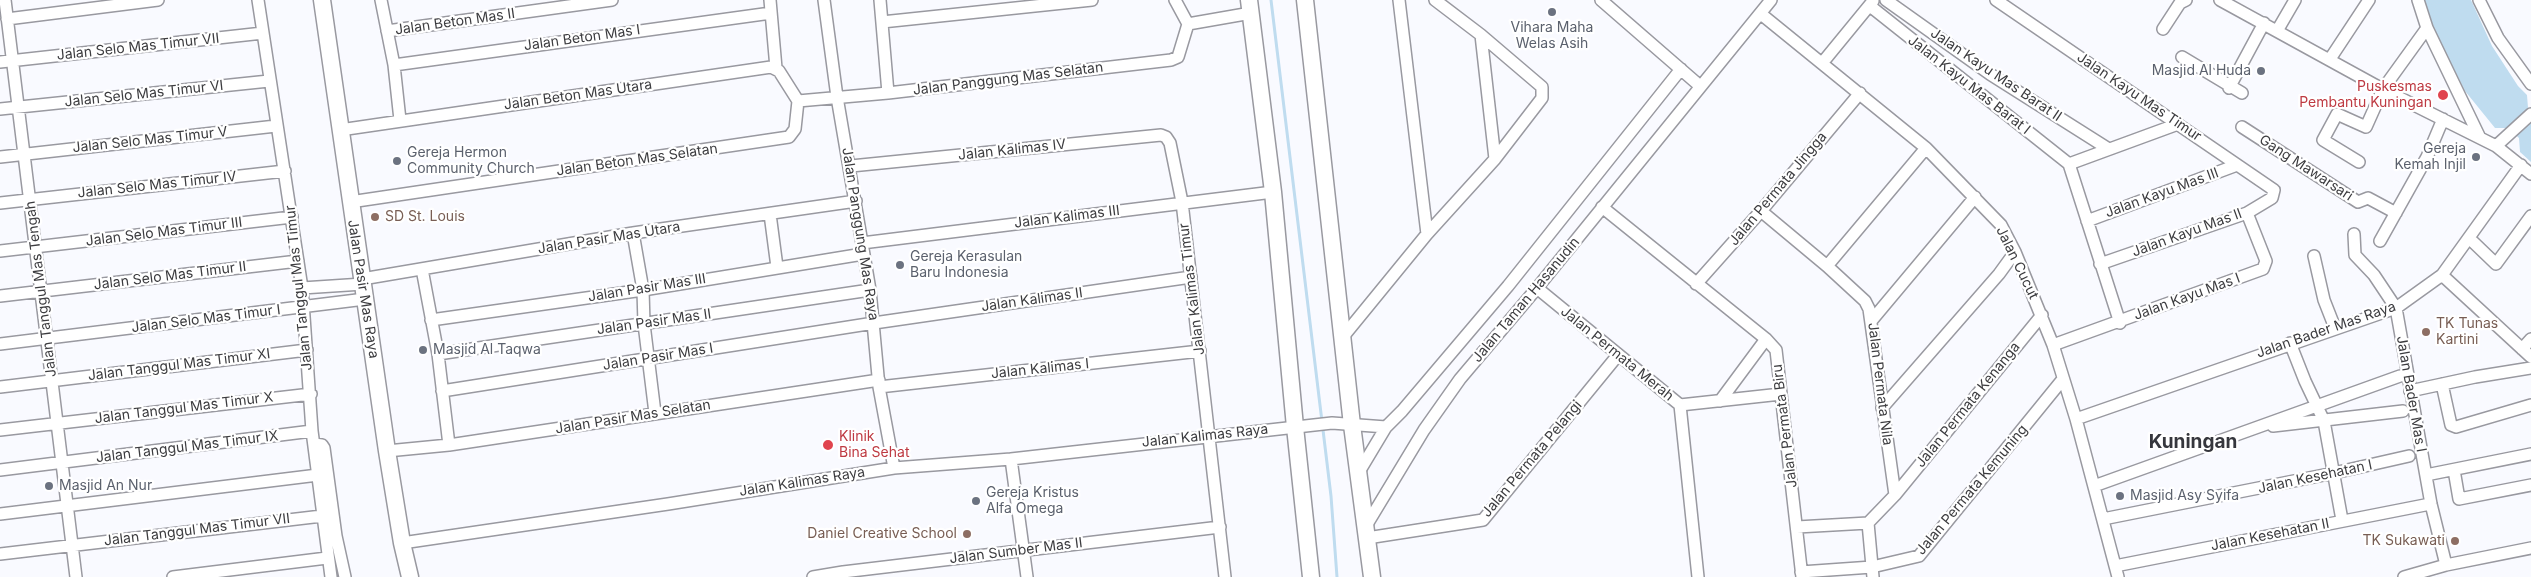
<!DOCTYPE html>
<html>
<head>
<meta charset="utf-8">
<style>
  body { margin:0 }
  canvas { display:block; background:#f9faff }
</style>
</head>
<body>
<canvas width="2531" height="577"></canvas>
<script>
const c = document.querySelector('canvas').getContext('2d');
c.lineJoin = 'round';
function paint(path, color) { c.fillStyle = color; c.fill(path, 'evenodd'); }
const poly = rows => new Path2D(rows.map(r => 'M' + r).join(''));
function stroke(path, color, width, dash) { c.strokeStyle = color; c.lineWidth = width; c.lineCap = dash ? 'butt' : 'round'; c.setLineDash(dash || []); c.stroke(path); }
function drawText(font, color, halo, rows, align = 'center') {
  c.font = font + ' Inter,sans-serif'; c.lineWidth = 4.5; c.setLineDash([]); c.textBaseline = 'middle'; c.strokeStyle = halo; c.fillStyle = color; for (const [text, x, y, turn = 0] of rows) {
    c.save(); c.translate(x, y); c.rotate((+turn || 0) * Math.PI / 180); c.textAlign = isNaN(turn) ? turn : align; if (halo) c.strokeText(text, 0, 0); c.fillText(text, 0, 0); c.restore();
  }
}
paint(poly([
  [2423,0,2471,0,2492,46,2518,86,2527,95,2528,108,2531,112,2531,162,2520,152,2519,138,2508,128,2495,128,2465,91,2430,22]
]), '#bfdcef');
stroke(poly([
  [1271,0,1331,496,1337,577]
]), '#bfdcef', 3);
const street = poly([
  [5,0,76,577],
  [258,0,302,288,312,431,331,577],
  [381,0,394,65,400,120],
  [770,0,776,68],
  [824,0,837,97,870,290,879,387,894,468],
  [880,0,888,93],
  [1399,0,1427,234],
  [1601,0,1700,86],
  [1886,0,1990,74,2107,148],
  [1996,0,2274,190,2272,198,2247,213,2100,264],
  [2220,0,2384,90,2496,146,2531,174],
  [2418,0,2427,28,2480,138],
  [2479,0,2498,38,2531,84],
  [1870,6,2069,164],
  [1761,14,1926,148,2001,225,2015,252,2053,345,2076,419,2118,577],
  [7,19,158,0],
  [882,22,1092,0],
  [1188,24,1251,13],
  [2163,29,2180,3,2186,0],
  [387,31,612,0],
  [2277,31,2295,0],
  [1481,35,1495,159],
  [2182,57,2242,93],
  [2330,59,2369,0],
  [0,62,263,33],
  [1823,62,1873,1],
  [394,65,771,13],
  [2229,88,2264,23],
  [0,109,269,81],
  [2242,127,2358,202,2368,198,2396,213],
  [340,130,771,67,779,71,798,101],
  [2496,146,2531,114],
  [0,157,276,126],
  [2359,162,2323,140,2337,114,2366,127,2383,89,2427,28],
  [2069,164,2120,323],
  [2069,164,2178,124],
  [851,166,1161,135,1166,137,1170,143,1182,202,1225,577],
  [350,202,789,137,795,129,798,101,888,93,1171,60,1178,57,1188,24,1175,0],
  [0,203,285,171],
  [1602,207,1766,339,1776,350,1802,577],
  [1761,211,1827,266,1865,301,1869,309,1895,495,1868,523,1797,527],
  [770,214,777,267],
  [2087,221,2237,165],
  [633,233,643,290,644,324,655,413],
  [2354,234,2355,255,2374,275,2396,308,2431,504,2446,565],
  [2470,239,2496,264,2531,216],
  [2380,241,2427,157,2443,119],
  [862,243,1273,192],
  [0,251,292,217],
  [2314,256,2324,300,2335,328],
  [1827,266,1926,148],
  [422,269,438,354,449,445],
  [2442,275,2531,357],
  [362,279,633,233,856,201],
  [1696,284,1761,211,1860,93],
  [302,288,363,284],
  [1537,288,1680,405,1698,577],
  [0,296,298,261],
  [431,320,643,290,863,254],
  [1872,320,1975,197],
  [1342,338,1427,234,1495,159,1542,98,1542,87,1481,35,1435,0],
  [2290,343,2305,381,2324,421,2342,520],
  [0,344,365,299],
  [2053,345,2263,269,2266,261,2247,213],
  [2522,349,2531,339],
  [438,354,870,290],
  [2442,384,2451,425,2456,427,2531,405],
  [0,387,307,350],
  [879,387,1200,351],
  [442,391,874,323,1191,277],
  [2410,391,2475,377,2531,368],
  [1720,401,1766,339],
  [1680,405,1781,394],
  [1882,408,1999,274,2015,252],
  [2076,419,2396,308,2442,275,2521,165],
  [2273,426,2403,411],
  [0,430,311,394],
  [314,444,322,445,324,448,336,536,345,577],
  [387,451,449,445,879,380],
  [1011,459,1027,577],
  [0,470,312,431],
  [2454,470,2459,499,2531,485],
  [1359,472,1386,427,1402,411,1508,286,1681,69],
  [2426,475,2531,454],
  [2094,486,2400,376],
  [1895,495,2042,315],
  [0,514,318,475],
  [2103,519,2334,473,2409,456],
  [1868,523,1873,577],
  [1366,526,1424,430,1460,379,1537,288,1771,0],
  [1367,538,1483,520,1618,355],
  [402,543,668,504,894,468,1011,459,1332,423,1386,427],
  [0,554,322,516],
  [2115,566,2425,505],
  [1801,572,1872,567,1919,556,2063,379],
  [173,577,327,558],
  [813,577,843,572,1220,527],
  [2404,577,2446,565,2531,548]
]);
const secondary = poly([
  [322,0,387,451,402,543,410,577],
  [1249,0,1273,192,1295,427,1311,577],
  [1305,0,1352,425,1372,577]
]);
stroke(street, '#9999a0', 14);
stroke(secondary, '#9999a0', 19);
stroke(street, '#fff', 11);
stroke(secondary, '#fff', 16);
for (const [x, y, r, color] of [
  [1552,12,5,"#6b7280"],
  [2261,71,5,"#6b7280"],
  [2443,95,6,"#e0444e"],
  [2476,157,5,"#6b7280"],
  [397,161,5,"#6b7280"],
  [375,217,5,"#8d6e63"],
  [900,265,5,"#6b7280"],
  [2426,332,5,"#8d6e63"],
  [423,350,5,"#6b7280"],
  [828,445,6,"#e0444e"],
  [49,486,5,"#6b7280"],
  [2120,496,5,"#6b7280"],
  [976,501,5,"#6b7280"],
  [967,534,5,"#8d6e63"],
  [2455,541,5,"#8d6e63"]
]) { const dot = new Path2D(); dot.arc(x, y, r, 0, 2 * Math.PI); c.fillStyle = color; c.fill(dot); stroke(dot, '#fff', 2); }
drawText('14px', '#3c3c3f', '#fff', [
  ["Jalan Beton Mas II",455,22,-8],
  ["Jalan Beton Mas I",582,38,-8],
  ["Jalan Selo Mas Timur VII",138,47,-6],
  ["Jalan Kayu Mas Barat II",1996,75,34],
  ["Jalan Panggung Mas Selatan",1008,79,-7],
  ["Jalan Kayu Mas Barat I",1969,85,38],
  ["Jalan Selo Mas Timur VI",144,94,-6],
  ["Jalan Beton Mas Utara",578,95,-8],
  ["Jalan Kayu Mas Timur",2139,97,34],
  ["Jalan Selo Mas Timur V",150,140,-6],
  ["Jalan Kalimas IV",1012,150,-6],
  ["Jalan Beton Mas Selatan",637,160,-8],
  ["Gang Mawarsari",2306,168,33],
  ["Jalan Selo Mas Timur IV",157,185,-6],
  ["Jalan Permata Jingga",1778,189,-50],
  ["Jalan Kayu Mas III",2162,193,-20],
  ["Jalan Kalimas III",1067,217,-7],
  ["Jalan Selo Mas Timur III",164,232,-7],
  ["Jalan Kayu Mas II",2187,233,-20],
  ["Jalan Panggung Mas Raya",860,234,81],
  ["Jalan Pasir Mas Utara",609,238,-9],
  ["Jalan Cucut",2017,263,64],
  ["Jalan Selo Mas Timur II",170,276,-7],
  ["Jalan Tanggul Mas Timur",299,288,-96],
  ["Jalan Pasir Mas III",647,288,-9],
  ["Jalan Tanggul Mas Tengah",41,289,-97],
  ["Jalan Pasir Mas Raya",363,289,81],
  ["Jalan Kalimas Timur",1192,289,-97],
  ["Jalan Kayu Mas I",2187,297,-20],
  ["Jalan Kalimas II",1032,300,-8],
  ["Jalan Taman Hasanudin",1526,300,-50],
  ["Jalan Selo Mas Timur I",206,319,-7],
  ["Jalan Pasir Mas II",654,322,-8],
  ["Jalan Bader Mas Raya",2326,330,-19],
  ["Jalan Permata Merah",1617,354,39],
  ["Jalan Pasir Mas I",658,357,-9],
  ["Jalan Tanggul Mas Timur XI",179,365,-7],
  ["Jalan Kalimas I",1040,369,-6],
  ["Jalan Permata Nila",1880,384,83],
  ["Jalan Bader Mas I",2411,394,80],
  ["Jalan Permata Kenanga",1968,405,-51],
  ["Jalan Tanggul Mas Timur X",184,408,-7],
  ["Jalan Pasir Mas Selatan",633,417,-9],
  ["Jalan Permata Biru",1785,426,-97],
  ["Jalan Kalimas Raya",1205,436,-6],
  ["Jalan Tanggul Mas Timur IX",187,447,-7],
  ["Jalan Permata Pelangi",1532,459,-50],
  ["Jalan Kesehatan I",2315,477,-12],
  ["Jalan Kalimas Raya",802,482,-9],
  ["Jalan Permata Kemuning",1972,490,-50],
  ["Jalan Tanggul Mas Timur VII",197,530,-7],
  ["Jalan Kesehatan II",2270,535,-11],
  ["Jalan Sumber Mas II",1016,551,-7]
]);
drawText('14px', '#5b616d', '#fff', [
  ["Vihara Maha",1552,28,"center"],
  ["Welas Asih",1552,44,"center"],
  ["Masjid Al Huda",2251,71,"right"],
  ["Gereja",2466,149,"right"],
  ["Kemah Injil",2466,165,"right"],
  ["Gereja Hermon",407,153],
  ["Community Church",407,169],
  ["Gereja Kerasulan",910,257],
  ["Baru Indonesia",910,273],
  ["Masjid Al Taqwa",433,350],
  ["Masjid An Nur",59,486],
  ["Gereja Kristus",986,493],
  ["Alfa Omega",986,509],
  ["Masjid Asy Syifa",2130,496]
], 'left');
drawText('14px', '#be3a42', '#fff', [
  ["Puskesmas",2432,87],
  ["Pembantu Kuningan",2432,103],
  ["Klinik",839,437,"left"],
  ["Bina Sehat",839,453,"left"]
], 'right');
drawText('14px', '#785e54', '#fff', [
  ["SD St. Louis",385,217],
  ["TK Tunas",2436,324],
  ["Kartini",2436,340],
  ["Daniel Creative School",957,534,"right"],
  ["TK Sukawati",2445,541,"right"]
], 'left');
drawText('bold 19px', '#36373d', '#fff', [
  ["Kuningan",2193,442]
]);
</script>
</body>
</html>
